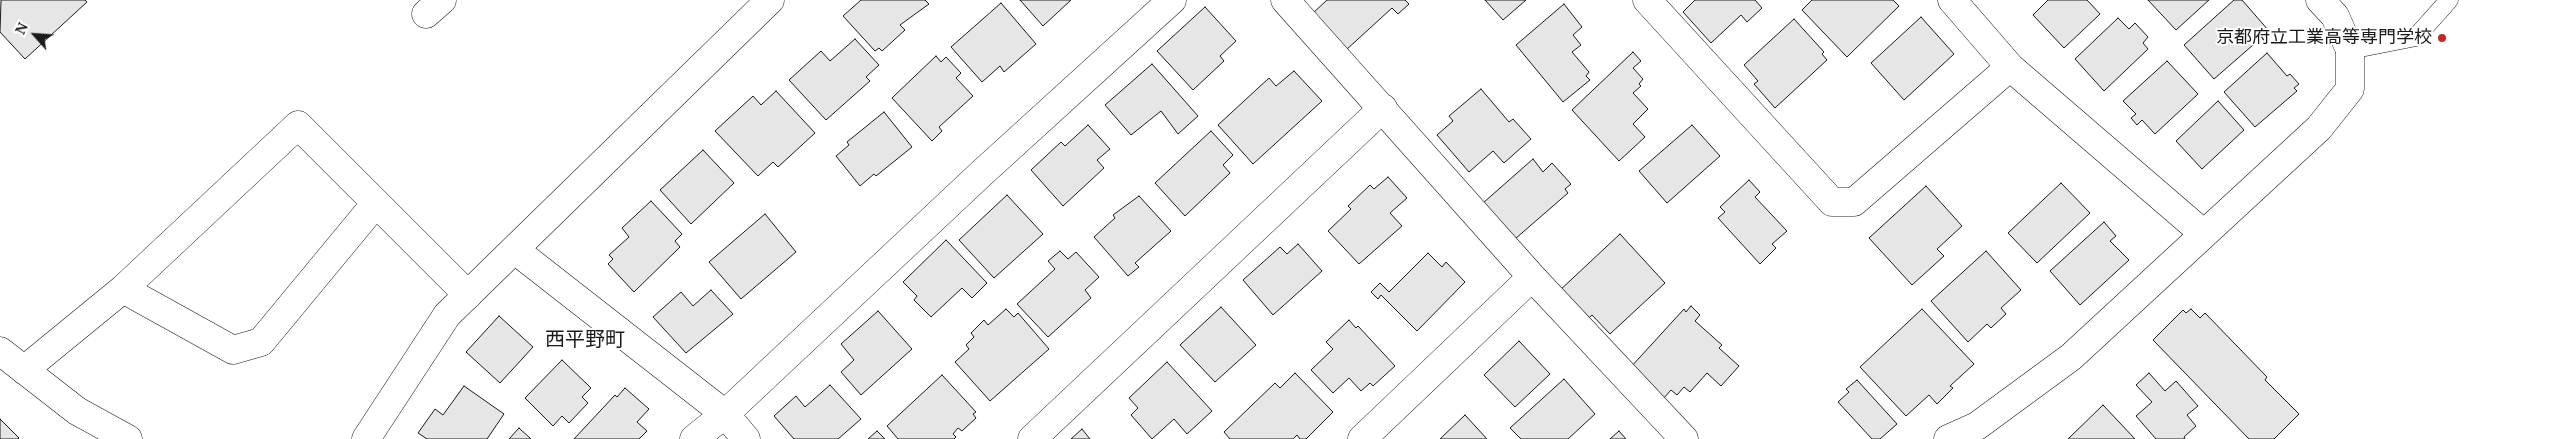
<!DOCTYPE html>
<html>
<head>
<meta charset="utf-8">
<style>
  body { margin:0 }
  #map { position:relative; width:2554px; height:439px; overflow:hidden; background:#fff; font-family:"Noto Serif",serif }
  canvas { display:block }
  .north { position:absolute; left:10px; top:10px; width:50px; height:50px; -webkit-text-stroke:4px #fff; paint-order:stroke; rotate:296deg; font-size:14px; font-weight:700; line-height:20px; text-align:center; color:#1a1a1a }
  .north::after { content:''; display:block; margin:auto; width:18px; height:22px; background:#1a1a1a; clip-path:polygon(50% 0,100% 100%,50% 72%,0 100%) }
</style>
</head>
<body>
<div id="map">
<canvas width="2554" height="439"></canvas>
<div class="north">N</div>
</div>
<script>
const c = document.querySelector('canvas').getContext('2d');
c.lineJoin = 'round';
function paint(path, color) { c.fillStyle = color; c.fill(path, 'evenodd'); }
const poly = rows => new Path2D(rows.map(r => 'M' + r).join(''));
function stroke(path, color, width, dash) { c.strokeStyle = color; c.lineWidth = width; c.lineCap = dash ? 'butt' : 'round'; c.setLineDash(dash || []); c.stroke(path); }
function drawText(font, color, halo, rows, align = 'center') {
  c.font = font + ' "Noto Serif","Noto Sans JP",serif'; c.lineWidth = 4; c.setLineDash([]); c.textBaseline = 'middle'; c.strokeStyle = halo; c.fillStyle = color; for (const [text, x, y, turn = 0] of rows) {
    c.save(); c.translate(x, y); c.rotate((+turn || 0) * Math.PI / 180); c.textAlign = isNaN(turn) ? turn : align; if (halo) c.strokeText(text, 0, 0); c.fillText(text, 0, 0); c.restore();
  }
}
const building = poly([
  [85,0,87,2,25,59,0,32,1,0,85,0],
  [861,0,925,0,929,4,900,25,905,30,882,51,879,48,875,51,843,16,861,0],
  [1020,0,1071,0,1043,26,1020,0],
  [1327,0,1405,0,1409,4,1398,14,1392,8,1346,50,1312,14,1327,0],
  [1485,0,1526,0,1503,20,1485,0],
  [1695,0,1755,0,1762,8,1747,22,1741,15,1711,43,1683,12,1695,0],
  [1812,0,1893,0,1899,6,1847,57,1802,10,1812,0],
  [2048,0,2087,0,2100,14,2064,48,2033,15,2048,0],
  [2148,0,2209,0,2176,30,2148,0],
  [2234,0,2242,0,2269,31,2214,79,2184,45,2234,0],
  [1001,3,1036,44,1004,72,1000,66,982,82,951,47,1001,3],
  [1564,4,1582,27,1573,35,1581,45,1572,52,1589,72,1586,76,1590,80,1563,102,1516,45,1564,4],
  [1205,7,1236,41,1220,56,1224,61,1193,90,1157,51,1205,7],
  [1921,17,1954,54,1904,100,1871,63,1921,17],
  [2118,18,2129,29,2135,23,2148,37,2143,43,2148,49,2104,91,2075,59,2118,18],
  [1794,19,1824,52,1822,54,1827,60,1775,108,1754,84,1758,81,1744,65,1794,19],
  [855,39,879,65,866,77,870,81,826,120,789,80,821,51,830,61,855,39],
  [1633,52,1641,61,1633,68,1643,79,1639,84,1641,86,1633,93,1648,109,1633,124,1645,137,1619,161,1572,110,1633,52],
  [2267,53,2287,76,2290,74,2299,84,2294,88,2297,91,2255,127,2224,92,2267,53],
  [936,56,941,62,946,57,961,73,956,78,973,96,939,127,942,131,932,141,892,98,936,56],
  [2167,61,2198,94,2155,134,2142,120,2137,125,2131,118,2136,114,2123,101,2167,61],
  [1152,64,1198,116,1178,134,1161,111,1131,135,1105,105,1152,64],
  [1294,71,1322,101,1253,164,1218,125,1269,78,1276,86,1294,71],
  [1481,89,1509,122,1513,119,1531,139,1504,163,1493,151,1469,172,1437,135,1453,121,1449,116,1481,89],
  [776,91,815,133,778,167,773,162,758,176,715,131,753,96,761,105,776,91],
  [2218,101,2244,130,2202,169,2176,141,2218,101],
  [884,112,912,147,876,176,874,174,860,186,836,156,849,145,847,142,884,112],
  [1088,125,1110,149,1097,160,1104,168,1063,206,1031,170,1061,142,1065,146,1088,125],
  [1692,125,1720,156,1667,203,1639,171,1692,125],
  [1211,131,1233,155,1223,165,1230,173,1185,216,1155,183,1211,131],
  [703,150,734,183,691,224,660,190,703,150],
  [1533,159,1543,172,1552,163,1571,184,1565,189,1568,193,1515,239,1483,203,1533,159],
  [1388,177,1407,198,1390,213,1402,226,1359,264,1328,231,1351,209,1348,206,1370,185,1374,189,1388,177],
  [1749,180,1760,192,1755,197,1787,231,1772,244,1776,248,1760,264,1718,218,1725,212,1720,207,1749,180],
  [2061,183,2090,213,2037,263,2008,233,2061,183],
  [1926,186,1962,226,1937,249,1944,256,1912,285,1869,238,1926,186],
  [1007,195,1043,234,994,278,959,240,1007,195],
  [1139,196,1171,231,1135,263,1139,267,1128,276,1094,237,1115,218,1113,215,1139,196],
  [651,201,682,234,675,241,680,247,634,292,608,264,613,259,609,255,629,237,622,228,651,201],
  [765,214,796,252,741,299,709,262,765,214],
  [2104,222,2116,236,2110,241,2129,260,2080,305,2050,271,2104,222],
  [1620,234,1665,283,1610,334,1592,315,1589,318,1558,292,1620,234],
  [946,240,987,283,972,298,962,288,931,317,914,300,917,296,903,282,946,240],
  [1298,244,1322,271,1273,315,1243,280,1280,247,1287,254,1298,244],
  [1060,251,1068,259,1076,252,1099,277,1085,290,1091,298,1048,337,1017,304,1055,269,1048,261,1060,251],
  [1986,251,2021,290,2001,308,2006,314,1991,328,1987,324,1968,342,1931,301,1986,251],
  [1428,253,1442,267,1446,262,1465,282,1417,331,1381,295,1378,299,1371,292,1380,283,1389,292,1428,253],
  [711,290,733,314,686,353,653,317,681,292,693,306,711,290],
  [1691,306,1700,315,1695,321,1722,345,1719,348,1739,366,1721,386,1707,373,1690,392,1684,387,1677,395,1671,390,1663,399,1630,368,1684,309,1686,312,1691,306],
  [1221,307,1256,345,1215,382,1180,345,1221,307],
  [1006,309,1014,317,1018,313,1049,349,990,401,955,362,969,349,966,345,974,337,971,333,984,320,988,325,1006,309],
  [1922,309,1974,364,1950,386,1953,388,1937,404,1929,395,1906,416,1860,367,1922,309],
  [2191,309,2200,318,2205,313,2267,377,2265,380,2299,414,2274,439,2249,439,2153,340,2183,310,2186,313,2191,309],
  [878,311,912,349,861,395,841,372,854,360,841,344,878,311],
  [499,316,533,347,500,383,466,352,499,316],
  [1349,320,1356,328,1358,326,1395,366,1373,386,1370,383,1361,391,1349,378,1333,393,1311,370,1333,349,1326,342,1349,320],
  [1519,341,1550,374,1515,407,1484,375,1519,341],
  [562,360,591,388,582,397,588,403,569,423,562,416,553,426,525,398,562,360],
  [1167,362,1212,411,1187,434,1174,419,1152,439,1131,415,1138,408,1129,398,1167,362],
  [1295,373,1333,412,1306,439,1300,439,1297,435,1293,439,1230,439,1224,432,1275,383,1280,388,1295,373],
  [2149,373,2165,391,2176,381,2198,406,2187,415,2196,426,2184,437,2185,439,2156,439,2136,416,2152,402,2136,385,2149,373],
  [942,375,976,412,973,414,976,418,962,431,958,428,953,434,956,437,954,439,898,439,887,426,942,375],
  [1564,379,1595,414,1568,439,1521,439,1510,428,1564,379],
  [1857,380,1897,424,1880,439,1872,439,1838,402,1849,392,1846,389,1857,380],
  [830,385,861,419,838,439,794,439,774,416,796,396,805,407,830,385],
  [464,386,504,414,487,439,427,439,418,433,435,409,443,415,464,386],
  [625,388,649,409,637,422,647,431,639,439,574,439,615,395,617,397,625,388],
  [2103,405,2135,439,2068,439,2103,405],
  [1465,415,1487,439,1440,439,1465,415],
  [0,419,19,438,18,439,0,439,0,419],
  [519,428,531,439,509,439,519,428],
  [1082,429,1090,439,1071,439,1082,429],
  [877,431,885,439,868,439,877,431],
  [1619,431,1626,439,1610,439,1619,431]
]);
paint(building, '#e6e6e6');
stroke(building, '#1a1a1a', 1);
const lane = poly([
  [2350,50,2416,37,2449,0]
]);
const street = poly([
  [1285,0,1532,277,1684,439],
  [1647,0,1832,202,1854,202,2010,67],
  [1952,0,2010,67,2204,234],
  [426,14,442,0],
  [515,250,725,414,746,439],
  [123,289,233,350,261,342,376,203],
  [24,370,123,289,298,125,468,295],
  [694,439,725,414,983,172,1172,0],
  [1032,439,1383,108],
  [1362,439,1532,277],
  [1948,439,1977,426,2071,357,2319,128,2350,89,2350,50]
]);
const secondary = poly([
  [2320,0,2335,16,2350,50],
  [0,351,77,411,128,439],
  [366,439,447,315,770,0]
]);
stroke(lane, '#1a1a1a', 19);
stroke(street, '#1a1a1a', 29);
stroke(secondary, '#1a1a1a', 29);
stroke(lane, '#fff', 18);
stroke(street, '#fff', 28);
stroke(secondary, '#fff', 28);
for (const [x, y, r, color] of [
  [2442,38,5,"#c62828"]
]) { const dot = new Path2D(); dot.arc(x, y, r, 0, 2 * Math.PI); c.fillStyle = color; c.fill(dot); stroke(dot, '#fff', 2); }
drawText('18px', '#1a1a1a', '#fff', [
  ["京都府立工業高等専門学校",2432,38]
], 'right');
drawText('20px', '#1a1a1a', '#fff', [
  ["西平野町",585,340]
]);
</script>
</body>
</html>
